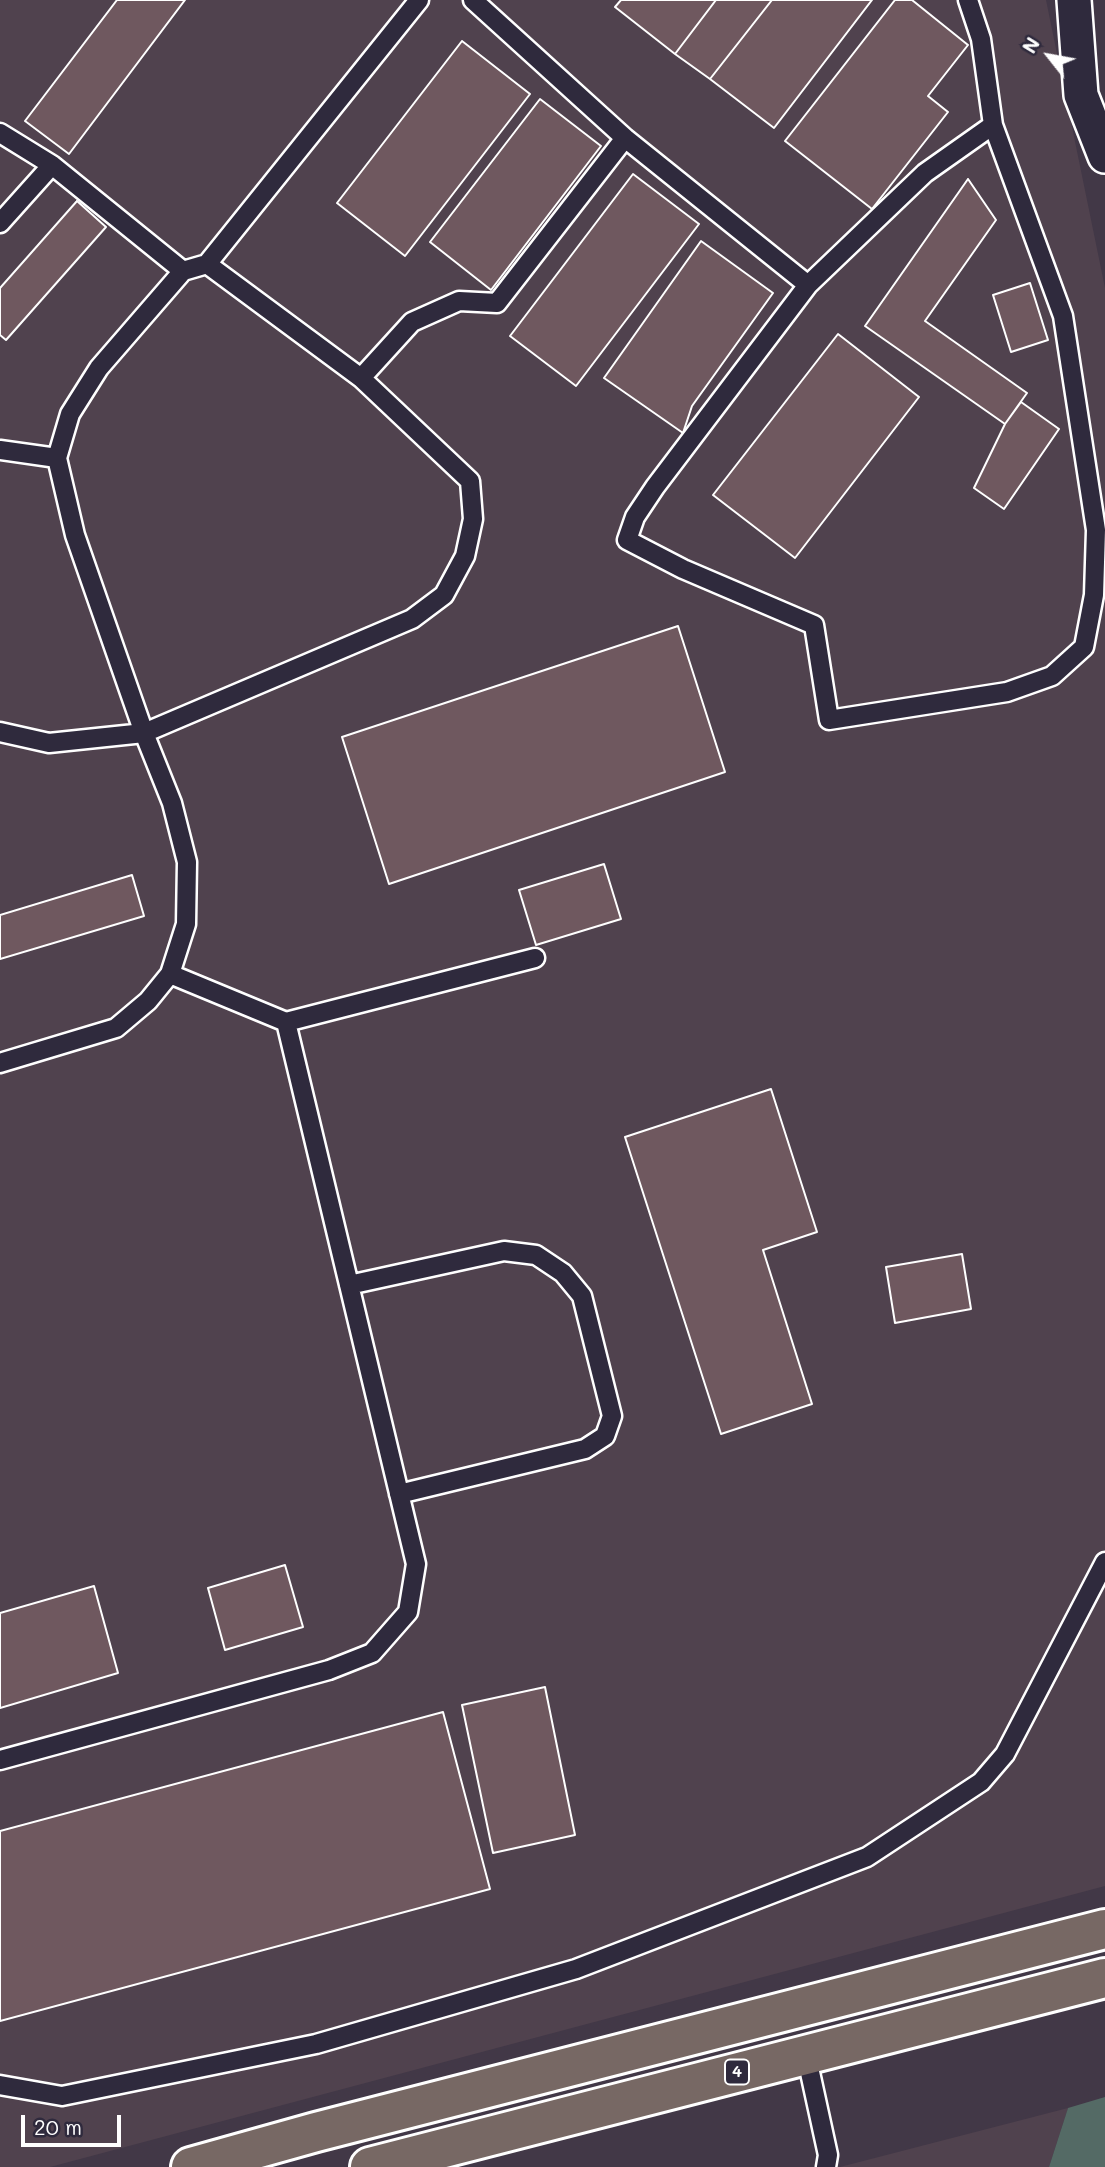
<!DOCTYPE html>
<html>
<head>
<meta charset="utf-8">
<style>
  body { margin:0 }
  #map { position:relative; width:1105px; height:2167px; overflow:hidden; background:#423847; font-family:Mali,sans-serif }
  canvas { display:block }
  .north { position:absolute; left:1014px; top:21px; width:70px; height:70px; -webkit-text-stroke:5px #2f2a3d; paint-order:stroke; rotate:301deg; font-size:19px; font-weight:700; line-height:28px; text-align:center; color:#fff }
  .north::after { content:''; display:block; margin:auto; width:24px; height:32px; background:#fff; clip-path:polygon(50% 0,100% 100%,50% 72%,0 100%) }
  .scale { position:absolute; left:21px; top:2115px; width:100px; height:32px; box-sizing:border-box; border:4px solid #fff; border-top:0; padding-left:9px; font-size:21px; line-height:24px; white-space:nowrap; color:#fff; -webkit-text-stroke:5px #2f2a3d; paint-order:stroke }
</style>
</head>
<body>
<div id="map">
<canvas width="1105" height="2167"></canvas>
<div class="north">N</div>
<div class="scale">20 m</div>
</div>
<script>
const c = document.querySelector('canvas').getContext('2d');
c.lineJoin = 'round';
function paint(path, color) { c.fillStyle = color; c.fill(path, 'evenodd'); }
const poly = rows => new Path2D(rows.map(r => 'M' + r).join(''));
function stroke(path, color, width, dash) { c.strokeStyle = color; c.lineWidth = width; c.lineCap = dash ? 'butt' : 'round'; c.setLineDash(dash || []); c.stroke(path); }
function drawText(font, color, halo, rows, align = 'center') {
  c.font = font + ' Mali,sans-serif'; c.lineWidth = 6; c.setLineDash([]); c.textBaseline = 'middle'; c.strokeStyle = halo; c.fillStyle = color; for (const [text, x, y, turn = 0] of rows) {
    c.save(); c.translate(x, y); c.rotate((+turn || 0) * Math.PI / 180); c.textAlign = isNaN(turn) ? turn : align; if (halo) c.strokeText(text, 0, 0); c.fillText(text, 0, 0); c.restore();
  }
}
paint(poly([
  [0,0,1046,0,1105,288,1105,1886,50,2167,0,2167],
  [1068,2108,1049,2167,840,2167]
]), '#50424e');
paint(poly([
  [1105,2097,1105,2167,1049,2167,1068,2108]
]), '#546a65');
const building = poly([
  [117,0,185,0,69,154,25,121,117,0],
  [621,0,716,0,675,54,615,7,621,0],
  [716,0,772,0,710,79,675,54,716,0],
  [772,0,872,0,774,128,710,79,772,0],
  [895,0,912,0,968,45,928,96,948,112,872,209,785,141,895,0],
  [462,41,530,94,405,256,337,203,462,41],
  [540,99,601,146,491,290,430,242,540,99],
  [633,174,699,224,576,386,510,336,633,174],
  [968,179,996,220,925,321,1027,393,1005,424,865,326,968,179],
  [77,201,106,227,6,340,0,335,0,288,77,201],
  [701,241,773,293,692,406,683,433,604,378,701,241],
  [1030,283,1048,340,1011,352,993,295,1030,283],
  [838,334,919,397,795,558,713,495,838,334],
  [1021,402,1059,429,1004,509,974,488,1005,424,1021,402],
  [678,626,725,772,389,884,342,737,678,626],
  [604,864,621,919,536,945,519,890,604,864],
  [132,875,144,916,0,959,0,915,132,875],
  [771,1089,817,1232,763,1250,812,1404,721,1434,625,1137,771,1089],
  [962,1254,971,1309,895,1323,886,1267,962,1254],
  [285,1565,303,1627,225,1650,208,1588,285,1565],
  [94,1586,118,1673,0,1708,0,1613,94,1586],
  [545,1687,575,1835,493,1853,462,1705,545,1687],
  [443,1712,490,1889,0,2021,0,1831,443,1712]
]);
paint(building, '#6f585f');
stroke(building, '#fff', 2);
const lane = poly([
  [473,0,625,138,808,285],
  [968,0,981,39,993,125,1063,316,1096,530,1094,595,1084,647,1052,676,1007,692,829,720,814,625,683,569,627,540,635,517,655,487,808,285,925,173,993,125],
  [0,133,52,165,183,271],
  [0,223,52,165],
  [361,378,412,322,459,301,497,303,625,138],
  [0,450,57,458],
  [0,732,49,743,144,733,412,619,444,595,465,556,473,519,470,481,361,378,207,264],
  [286,1022,535,958],
  [0,1063,116,1028,148,1001,170,974,186,924,187,862,172,803,144,733,75,535,57,458,70,414,99,368,183,271,207,264,419,0],
  [349,1285,504,1251,536,1255,563,1273,582,1296,612,1416,605,1436,585,1449,399,1494],
  [0,1760,329,1670,372,1653,408,1612,416,1564,286,1022,170,974],
  [806,2054,828,2155,826,2167],
  [0,2085,62,2096,316,2044,576,1969,867,1857,981,1782,1005,1754,1105,1562]
]);
const street = poly([
  [1074,0,1081,95,1105,156]
]);
const primary = poly([
  [191,2167,316,2132,1105,1929],
  [370,2167,1105,1978]
]);
stroke(lane, '#fff', 23);
stroke(street, '#fff', 38);
stroke(primary, '#fff', 44);
stroke(lane, '#2f2a3d', 18);
stroke(street, '#2f2a3d', 33);
stroke(primary, '#776864', 38);
for (const [x, y, w] of [
  [737,2072,24]
]) { const box = new Path2D(); box.roundRect(x - w / 2, y - 12.5, w, 25, 5); c.fillStyle = '#2f2a3d'; c.fill(box); stroke(box, '#fff', 2); }
drawText('bold 16px', '#fff', null, [
  ["4",737,2072]
]);
</script>
</body>
</html>
